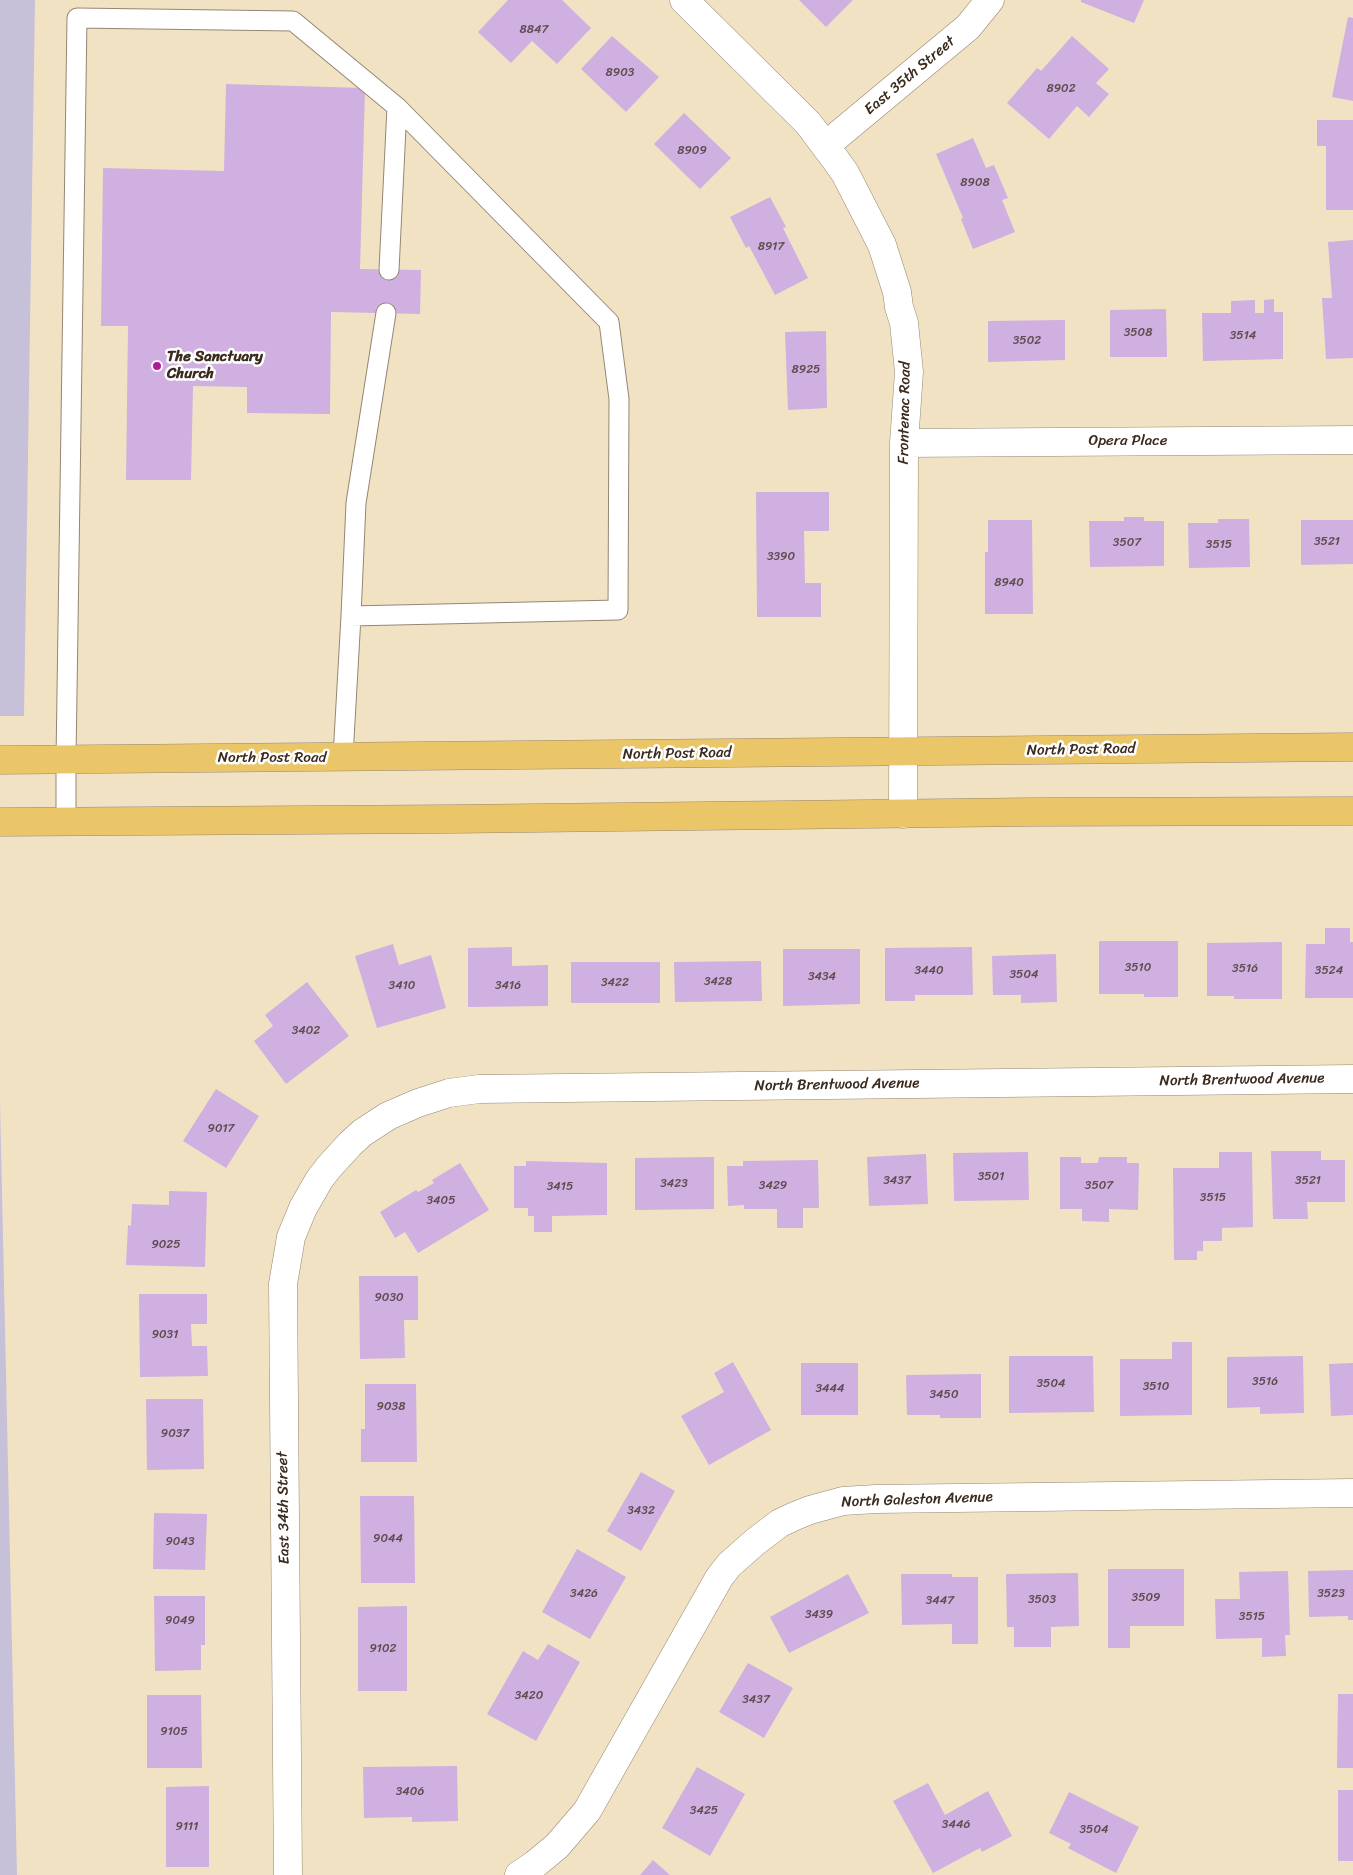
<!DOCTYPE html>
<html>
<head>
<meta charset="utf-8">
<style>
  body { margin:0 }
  canvas { display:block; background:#f1e2c4 }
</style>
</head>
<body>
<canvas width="1353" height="1875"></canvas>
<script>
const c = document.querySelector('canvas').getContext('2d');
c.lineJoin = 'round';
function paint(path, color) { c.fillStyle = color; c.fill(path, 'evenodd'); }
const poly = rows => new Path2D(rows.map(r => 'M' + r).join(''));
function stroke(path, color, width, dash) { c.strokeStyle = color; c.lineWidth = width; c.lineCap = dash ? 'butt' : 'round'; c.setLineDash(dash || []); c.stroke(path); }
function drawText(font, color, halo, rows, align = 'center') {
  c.font = font + ' Sriracha,sans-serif'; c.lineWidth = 5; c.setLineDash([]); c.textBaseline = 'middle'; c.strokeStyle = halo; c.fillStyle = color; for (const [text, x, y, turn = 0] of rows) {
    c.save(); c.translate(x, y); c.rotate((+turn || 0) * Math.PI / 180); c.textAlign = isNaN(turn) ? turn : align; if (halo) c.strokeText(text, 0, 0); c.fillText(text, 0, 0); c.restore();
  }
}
paint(poly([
  [0,0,35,0,24,716,0,716],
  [0,1101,17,1875,0,1875]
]), '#c7c0d9');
paint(poly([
  [508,0,562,0,591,28,557,64,532,41,511,63,478,32],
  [799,0,853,0,826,27],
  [1081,0,1144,0,1134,23,1081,2],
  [1348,17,1353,18,1353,101,1332,97],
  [612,36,659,77,626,112,581,69],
  [1072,36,1109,69,1096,83,1109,94,1089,117,1077,106,1049,139,1007,103,1037,68,1041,71],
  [226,84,365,88,360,269,421,270,420,314,331,312,330,414,247,413,247,387,193,386,191,480,126,480,128,326,101,326,103,168,224,171],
  [684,113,731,158,700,189,654,144],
  [1317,120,1353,120,1353,210,1326,210,1326,146,1317,146],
  [973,138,986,168,994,165,1008,198,1002,200,1015,232,973,249,961,219,963,218,936,154],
  [770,197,786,227,783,228,808,278,775,295,749,246,746,248,730,217],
  [1353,240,1353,358,1326,359,1322,298,1332,298,1328,242],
  [1274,299,1274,312,1283,312,1283,359,1203,361,1202,313,1231,313,1231,301,1255,300,1255,313,1264,313,1264,300],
  [1166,309,1167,357,1110,357,1110,310],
  [1065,320,1065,360,988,362,988,321],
  [826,331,827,408,788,410,785,332],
  [756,492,829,492,829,531,804,531,805,583,821,583,821,617,757,617],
  [1124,517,1144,517,1144,521,1164,521,1164,566,1090,567,1089,521,1124,521],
  [1218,519,1249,519,1250,567,1189,568,1188,523,1218,523],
  [988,520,1032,520,1033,614,985,614,985,552,988,552],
  [1301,520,1353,520,1353,564,1301,565],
  [1325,928,1350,928,1350,942,1353,942,1353,998,1305,998,1306,944,1325,944],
  [1099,941,1178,941,1178,997,1144,997,1144,994,1099,994],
  [1282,942,1282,999,1234,999,1234,996,1207,996,1207,943],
  [393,944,399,965,431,955,446,1008,377,1028,355,956],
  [512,947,512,966,548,965,548,1006,468,1007,468,948],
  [972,947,973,995,915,995,915,1001,885,1001,885,948],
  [783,949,860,949,860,1004,783,1006],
  [1056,954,1057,1002,1021,1003,1021,995,993,995,992,956],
  [761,961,762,1001,675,1002,674,962],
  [571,962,660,962,660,1003,571,1003],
  [307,982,349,1036,286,1084,254,1041,273,1026,265,1015],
  [216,1089,259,1116,226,1168,183,1141],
  [1271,1151,1321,1151,1321,1160,1345,1160,1345,1202,1307,1202,1308,1219,1273,1219],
  [1028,1152,1029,1200,954,1201,953,1153],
  [1219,1152,1252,1152,1253,1227,1222,1228,1222,1241,1203,1241,1203,1251,1197,1251,1197,1260,1174,1260,1173,1168,1219,1168],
  [926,1154,928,1204,869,1206,867,1157],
  [714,1157,714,1209,635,1210,635,1158],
  [1060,1157,1081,1157,1081,1163,1098,1163,1099,1157,1127,1157,1127,1163,1139,1163,1138,1210,1109,1209,1109,1222,1082,1221,1082,1209,1060,1209],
  [818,1160,819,1208,803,1208,803,1228,777,1228,777,1209,744,1209,744,1205,728,1206,727,1166,743,1166,743,1161],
  [526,1161,607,1163,607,1215,552,1216,552,1232,534,1232,534,1216,528,1216,528,1208,514,1208,514,1166,526,1166],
  [460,1163,489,1210,418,1253,405,1232,395,1238,380,1212,416,1190,418,1192,434,1183,432,1180],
  [169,1191,207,1192,205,1267,126,1265,128,1225,131,1226,132,1204,169,1205],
  [359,1276,418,1276,418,1320,404,1320,405,1358,360,1359],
  [139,1294,207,1294,207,1324,191,1324,192,1346,207,1346,208,1376,140,1377],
  [1172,1342,1192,1342,1192,1415,1120,1416,1120,1359,1172,1359],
  [1009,1356,1093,1356,1094,1412,1009,1413],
  [1303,1356,1304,1413,1260,1414,1260,1407,1227,1408,1227,1357],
  [733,1362,771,1430,709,1465,681,1416,724,1392,714,1373],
  [801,1363,858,1363,858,1415,801,1415],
  [1353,1363,1353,1415,1331,1416,1329,1364],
  [981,1374,981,1418,940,1418,940,1415,907,1415,906,1375],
  [365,1384,416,1384,417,1462,361,1462,361,1429,365,1429],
  [146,1399,203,1399,204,1469,147,1470],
  [641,1472,675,1491,641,1551,607,1531],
  [360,1496,414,1496,415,1583,361,1583],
  [154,1513,207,1514,205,1570,153,1569],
  [577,1549,626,1577,590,1639,542,1612],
  [1108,1569,1184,1569,1184,1626,1130,1626,1130,1648,1108,1648],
  [1353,1570,1353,1620,1348,1620,1348,1616,1309,1617,1308,1571],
  [1288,1571,1290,1635,1285,1635,1286,1656,1262,1657,1262,1638,1216,1639,1215,1599,1240,1599,1239,1572],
  [1078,1573,1079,1626,1051,1627,1051,1647,1014,1647,1014,1627,1007,1627,1006,1574],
  [848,1574,869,1613,789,1653,770,1617],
  [901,1574,952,1574,952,1577,978,1577,978,1644,952,1644,952,1624,902,1625],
  [154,1596,205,1596,205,1645,201,1645,201,1670,155,1671],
  [407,1606,407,1691,358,1691,358,1607],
  [548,1644,580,1662,536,1741,487,1714,523,1651,538,1660],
  [748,1663,793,1688,764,1738,719,1712],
  [1338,1694,1353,1694,1353,1768,1337,1768],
  [147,1695,201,1695,202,1768,147,1768],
  [457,1766,458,1821,412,1822,412,1817,364,1818,363,1767],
  [697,1767,745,1794,710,1856,662,1828],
  [928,1783,945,1815,988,1791,1012,1836,982,1852,980,1848,933,1873,893,1801],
  [209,1786,209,1867,166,1867,166,1787],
  [1338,1790,1353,1790,1353,1861,1338,1861],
  [1069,1792,1139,1827,1116,1873,1068,1848,1071,1844,1049,1833],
  [653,1860,670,1875,640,1875]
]), '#cfb0e1');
const lane = poly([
  [389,270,397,107],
  [343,757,351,616],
  [66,821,66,760,77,18,293,21,397,107,609,322,619,399,618,610,351,616,356,503,386,313]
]);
const street = poly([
  [684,0,808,123,835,159,845,173,882,245,897,292,899,307,904,323,909,372,904,443,903,814],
  [825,146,968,27,990,0],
  [904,443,1353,440],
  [288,1875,283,1284,291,1237,303,1208,319,1180,329,1167,350,1144,362,1133,388,1116,418,1103,449,1093,479,1089,1353,1079],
  [519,1875,534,1865,557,1846,587,1811,719,1578,729,1565,755,1542,780,1523,795,1516,810,1510,843,1501,876,1499,1353,1493]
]);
const primary = poly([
  [0,760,1353,747],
  [0,822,453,819,1031,812,1353,811]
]);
stroke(lane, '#968671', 21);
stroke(street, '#968671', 29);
stroke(primary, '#968671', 29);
stroke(lane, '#fff', 19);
stroke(street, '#fff', 28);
stroke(primary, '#ebc669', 28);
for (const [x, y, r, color] of [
  [157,366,5,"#b5179e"]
]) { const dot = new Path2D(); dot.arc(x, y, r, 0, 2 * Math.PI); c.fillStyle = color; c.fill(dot); stroke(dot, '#fff', 2); }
drawText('12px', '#604c4f', null, [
  ["8847",534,30],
  ["8903",620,73],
  ["8902",1061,89],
  ["8909",692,151],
  ["8908",975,183],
  ["8917",771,247],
  ["3508",1138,333],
  ["3514",1243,336],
  ["3502",1027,341],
  ["8925",806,370],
  ["3521",1327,542],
  ["3507",1127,543],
  ["3515",1219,545],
  ["3390",781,557],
  ["8940",1009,583],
  ["3510",1138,968],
  ["3516",1245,969],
  ["3440",929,971],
  ["3524",1329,971],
  ["3504",1024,975],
  ["3434",822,977],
  ["3428",718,982],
  ["3422",615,983],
  ["3410",402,986],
  ["3416",508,986],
  ["3402",306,1031],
  ["9017",221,1129],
  ["3501",991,1177],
  ["3437",897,1181],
  ["3521",1308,1181],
  ["3423",674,1184],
  ["3429",773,1186],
  ["3507",1099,1186],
  ["3415",560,1187],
  ["3515",1213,1198],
  ["3405",441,1201],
  ["9025",166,1245],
  ["9030",389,1298],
  ["9031",165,1335],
  ["3516",1265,1382],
  ["3504",1051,1384],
  ["3510",1156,1387],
  ["3444",830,1389],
  ["3450",944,1395],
  ["9038",391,1407],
  ["9037",175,1434],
  ["3432",641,1511],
  ["9044",388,1539],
  ["9043",180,1542],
  ["3426",584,1594],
  ["3523",1331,1594],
  ["3509",1146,1598],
  ["3503",1042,1600],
  ["3447",940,1601],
  ["3439",819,1615],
  ["3515",1252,1617],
  ["9049",180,1621],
  ["9102",383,1649],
  ["3420",529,1696],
  ["3437",756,1700],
  ["9105",174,1732],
  ["3406",410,1792],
  ["3425",704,1811],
  ["3446",956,1825],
  ["9111",187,1827],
  ["3504",1094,1830]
]);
drawText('15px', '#3b2a1e', '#fff', [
  ["East 35th Street",910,76,-40],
  ["Frontenac Road",905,413,-89],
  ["Opera Place",1128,441],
  ["North Post Road",1081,750,-1],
  ["North Post Road",677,754,-1],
  ["North Post Road",272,758],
  ["North Brentwood Avenue",1242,1080,-1],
  ["North Brentwood Avenue",837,1085,-1],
  ["North Galeston Avenue",917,1500,-2],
  ["East 34th Street",284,1508,-91]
]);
drawText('bold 15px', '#3b2a1e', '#fff', [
  ["The Sanctuary",167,357],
  ["Church",167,374]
], 'left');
</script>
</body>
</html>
